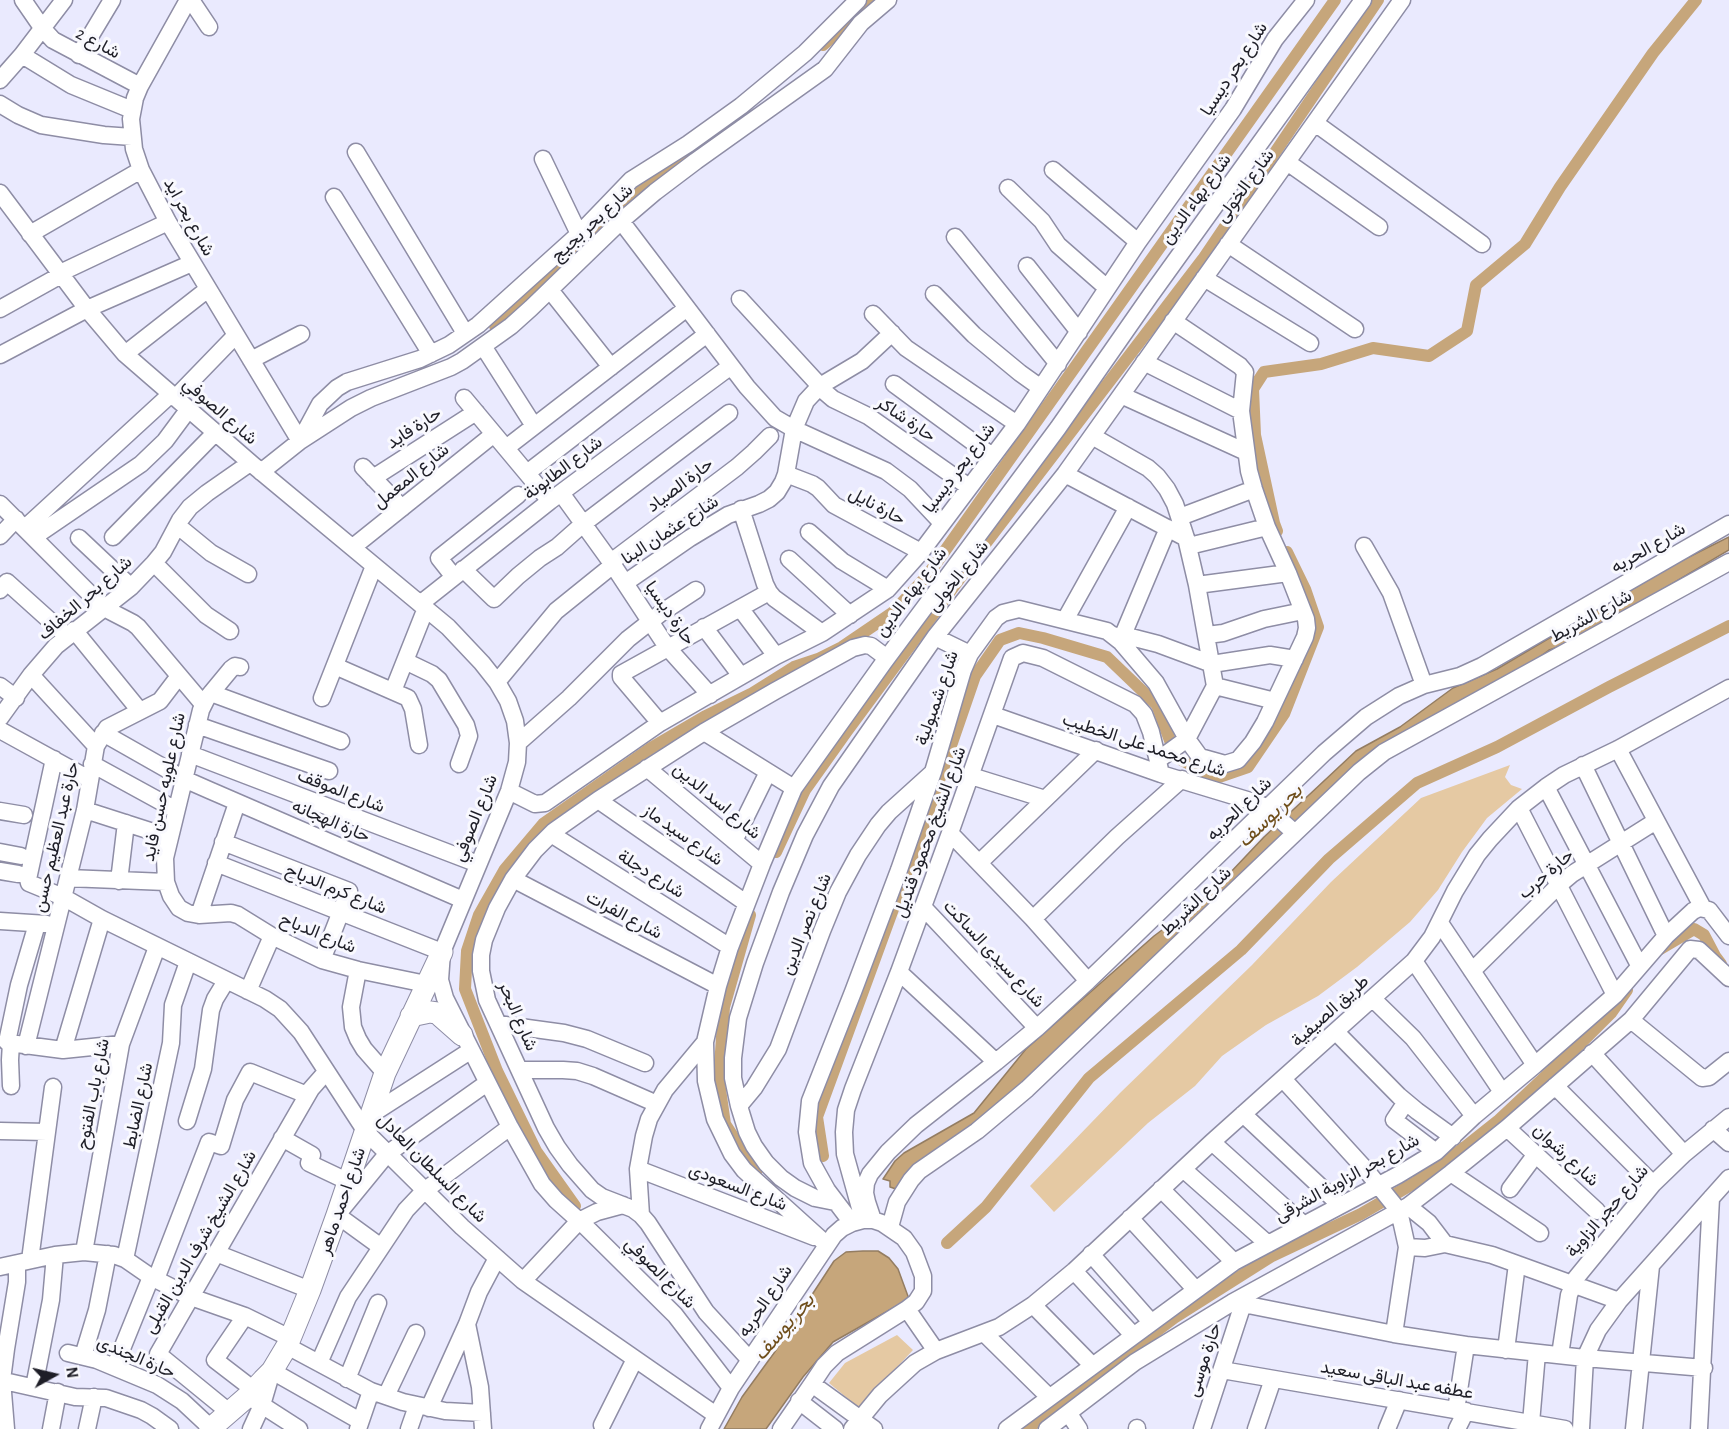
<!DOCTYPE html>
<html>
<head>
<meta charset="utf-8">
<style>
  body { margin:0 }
  #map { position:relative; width:1729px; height:1429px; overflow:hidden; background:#eaeafe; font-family:"Alegreya Sans",sans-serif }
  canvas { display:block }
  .north { position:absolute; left:24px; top:1345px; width:60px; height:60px; -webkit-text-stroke:4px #f9f9fe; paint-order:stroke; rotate:82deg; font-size:16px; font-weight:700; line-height:24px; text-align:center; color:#1e1e27 }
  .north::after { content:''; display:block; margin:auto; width:21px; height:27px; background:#1e1e27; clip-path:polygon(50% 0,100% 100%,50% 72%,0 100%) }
</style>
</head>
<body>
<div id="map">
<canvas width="1729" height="1429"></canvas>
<div class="north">N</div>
</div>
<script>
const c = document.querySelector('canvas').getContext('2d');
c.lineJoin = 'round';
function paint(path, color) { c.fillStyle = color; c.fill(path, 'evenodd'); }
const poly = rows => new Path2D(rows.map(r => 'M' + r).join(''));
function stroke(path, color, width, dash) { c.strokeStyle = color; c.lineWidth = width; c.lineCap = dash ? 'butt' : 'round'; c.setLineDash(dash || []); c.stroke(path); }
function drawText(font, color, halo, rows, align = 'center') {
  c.font = font + ' "Alegreya Sans",Vazirmatn,sans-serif'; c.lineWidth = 6; c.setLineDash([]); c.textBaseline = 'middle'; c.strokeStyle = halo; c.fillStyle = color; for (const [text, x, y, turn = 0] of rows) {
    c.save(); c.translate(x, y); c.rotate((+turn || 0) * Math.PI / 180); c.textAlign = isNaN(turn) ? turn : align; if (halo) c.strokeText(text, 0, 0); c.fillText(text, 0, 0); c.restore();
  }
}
paint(poly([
  [1510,765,1505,777,1511,785,1522,789,1487,818,1462,852,1438,890,1410,922,1357,967,1318,996,1266,1025,1222,1056,1195,1086,1148,1123,1054,1212,1030,1186,1120,1093,1252,965,1331,882,1421,798],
  [897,1335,913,1350,859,1408,829,1383,845,1363]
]), '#e5c9a3');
const water = poly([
  [1729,537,1729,550,1574,642,1549,650,1500,686,1395,740,1152,968,1113,994,1004,1102,896,1189,890,1187,890,1181,883,1179,895,1161,904,1153,974,1113,1026,1049,1154,936,1210,894,1264,837,1356,751,1400,727,1453,688,1497,669,1675,564,1729,537],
  [863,1251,878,1251,889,1258,898,1269,909,1299,833,1342,803,1377,766,1429,724,1429,742,1397,774,1353,834,1261,846,1252,863,1251]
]);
paint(water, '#c6a67b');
stroke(water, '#947d62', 1.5);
stroke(poly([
  [823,45,874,0],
  [495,326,639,188,697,146],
  [1277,531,1274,523,1255,435,1253,389,1264,372,1321,364,1373,348,1429,356,1467,331,1476,285,1525,244,1560,187,1653,53,1696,0],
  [776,852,805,790,847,731,986,543,1203,259,1378,0],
  [750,915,724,1007,719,1082,725,1124,756,1172],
  [1660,949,1694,929,1704,935,1715,956,1721,964],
  [823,1156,817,1117,922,830,975,676,1000,640,1019,633,1043,638,1107,657,1157,705,1176,757,1216,778,1248,767,1284,714,1318,627,1305,589,1287,552],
  [575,1206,536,1151,497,1071,465,989,467,951,479,915,505,869,543,824,651,748,704,717,751,694,794,667,818,659,842,647,892,613,927,576,1335,0],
  [947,1243,986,1207,1089,1078,1241,950,1329,859,1417,783,1497,747,1609,687,1729,626],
  [1027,1429,1174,1318,1272,1256,1361,1214,1416,1182,1465,1147,1499,1120,1577,1047,1611,1013,1627,990]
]), '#c6a67b', 12);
const minor = poly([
  [23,0,43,29,53,40,140,86],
  [188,0,140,86,135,98,131,119,134,149,141,170,168,222,300,441,320,404,337,388,347,382,420,359,449,345,478,325,579,234,631,180,688,144,741,106,805,53,858,0],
  [191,0,209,27],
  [22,55,71,85,132,110],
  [79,55,112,0],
  [0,80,22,55,64,0],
  [0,104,18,115,41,125,104,135,132,137],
  [1315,123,1482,244],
  [356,152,465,333],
  [543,159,579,234],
  [1287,162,1379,227],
  [1053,170,1138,242],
  [1008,188,1042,221,1058,245,1107,288],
  [0,193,87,309,125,354,253,465,448,627,482,663,497,682,508,701,515,721,518,743,517,762,509,791,442,952,440,980,445,998,510,1127,542,1184,556,1200,586,1227,675,1315,731,1388],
  [334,197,431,354],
  [621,221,747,387,775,418,794,429,886,471,910,489,942,523],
  [30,234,141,170],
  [955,237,1058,364],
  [1228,244,1355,329],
  [1027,266,1079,332],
  [60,273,168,222],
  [1204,278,1310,343],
  [550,290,611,367],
  [934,294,974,335,1020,373,1041,388],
  [740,299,820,386],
  [0,309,61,275],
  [873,314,906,348,1017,424],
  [483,346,534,426],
  [125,354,208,289],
  [0,355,87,309,192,263],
  [251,360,301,334],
  [1144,362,1241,411],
  [894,384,992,456],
  [819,387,833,399,868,416,969,487],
  [1121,395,1246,452],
  [175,398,236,335],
  [464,398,550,501],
  [1092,436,1148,468,1157,476,1167,489,1175,504,1186,538,1197,585,1215,686,1187,739,1158,760],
  [506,448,687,308],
  [363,467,402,508],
  [261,472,300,441,351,408,371,398,451,367,462,361,511,326,531,308,621,221,655,192,696,161,825,69,861,23,888,0],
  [527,473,707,334],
  [786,474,812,484,818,488,834,505,921,552],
  [1065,474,1186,538],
  [373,478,476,412],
  [561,493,613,565,667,647,710,695],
  [0,504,104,608,133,623,138,627,203,704],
  [741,509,765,584,769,592,774,598,822,633],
  [1180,517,1254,489],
  [178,526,211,553,248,574],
  [25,528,171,394],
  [809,532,842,561,888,589],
  [0,536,16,519],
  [34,537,141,464,165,441,188,410],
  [113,537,215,433],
  [79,538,131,587],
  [1189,546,1267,527],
  [1364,546,1391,593,1424,685],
  [353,547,494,434],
  [789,559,850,615],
  [611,562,737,467,754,452,770,436],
  [154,563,206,615,230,631],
  [463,569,494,599,518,576,540,558,557,547,583,524,729,413],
  [454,577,439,558,518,495],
  [625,583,690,538,728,515,759,504,769,499,777,492,783,482,786,474,794,429,806,401,820,386,862,361,892,333],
  [1197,585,1288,573],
  [0,590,7,582,67,636],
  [420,604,550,501,731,366],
  [740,608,776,656],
  [1065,620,1128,507],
  [704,627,741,676],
  [74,630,140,711],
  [1123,635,1168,528],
  [1207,635,1223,633,1264,619,1303,611],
  [1115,636,1123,635,1158,644,1212,664,1270,655,1295,659],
  [935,637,970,654],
  [405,661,432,674,439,680,466,725,469,736,459,764],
  [335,666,408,698,413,709,419,745],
  [240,667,235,666,231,669,207,698,201,710,165,858,166,882,171,896,179,908,188,913,199,915,231,913,238,915,272,936,322,960,358,970,426,984],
  [31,675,96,746],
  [497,682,556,611,613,565],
  [0,686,16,698],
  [1215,686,1275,701],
  [393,691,426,608],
  [211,693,341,741],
  [322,698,374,566],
  [993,715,1161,774,1257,803,1267,808,1295,833],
  [0,718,31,675,56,646,131,587,154,563,163,552,180,520,190,507,207,493,250,463],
  [660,723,621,677,621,674,769,592],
  [197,725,329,771],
  [0,730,89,779],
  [704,732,794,788],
  [103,733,184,779,209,790,463,900],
  [518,743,569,698,628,639,661,613,696,590],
  [1618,749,1703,908],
  [190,754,478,864],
  [54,759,28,879,29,883,63,897,102,919,265,999,280,1009,301,1032,366,1132,462,1227,523,1281,716,1415],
  [92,764,176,810],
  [1583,765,1666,936],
  [647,768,762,864],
  [971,776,1045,799],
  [1546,787,1639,965],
  [509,791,535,804,545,803,660,723,776,656,822,633,888,589,921,552,1017,424,1138,242,1233,109,1275,39,1306,0],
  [598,800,746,903],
  [1519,808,1615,995],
  [85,810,169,837],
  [0,811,24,815],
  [950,833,1033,919,1088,981],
  [551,834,730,947],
  [734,841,768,772],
  [223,842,349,891,322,960],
  [0,852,21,856],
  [216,863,442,952],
  [979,863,1096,750],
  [0,871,18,874],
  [68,878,166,882],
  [513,879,718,986],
  [119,881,126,823],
  [923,907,1037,1028],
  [199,915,237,803],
  [1033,919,1117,837,1182,779],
  [0,921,47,924],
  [1440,923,1535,1065],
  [1414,961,1502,1092],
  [358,970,351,1007,353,1027,358,1039,364,1049,385,1073],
  [1472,971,1559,885,1572,874,1656,821],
  [899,972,996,1062],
  [248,991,272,936],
  [1373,999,1413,1038,1474,1116],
  [1631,1020,1702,1078,1709,1077,1729,1061],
  [498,1024,564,1033,587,1039,645,1063],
  [1336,1032,1399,1096,1417,1111,1453,1137],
  [7,1042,19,985,37,924],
  [11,1043,10,1060,11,1086],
  [17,1044,63,1050,121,1044],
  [26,1046,85,810,96,746,107,728,160,701,179,676],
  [63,1050,102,919],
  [1592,1053,1684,1154],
  [520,1070,563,1070,577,1071,593,1076,657,1104],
  [1283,1079,1366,1170,1399,1211,1407,1247,1394,1334],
  [1555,1086,1653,1184],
  [1406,1102,1394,1120,1436,1152],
  [739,1106,754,1088,778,1049,822,931,838,892,858,855,878,825,889,812,931,774],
  [372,1114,470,1051],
  [1243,1114,1340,1205],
  [187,1121,203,1069,211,1010,215,999,226,981],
  [1507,1128,1597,1211],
  [1713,1129,1729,1143],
  [0,1131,47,1132],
  [282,1138,312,1155,309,1163,349,1182],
  [1212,1142,1304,1225],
  [638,1169,814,1237],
  [1183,1169,1268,1244],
  [1451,1173,1540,1233],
  [1161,1189,1234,1262],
  [1510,1189,1536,1154],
  [835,1202,815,1198,795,1188,781,1178,766,1163,754,1146,747,1132,739,1106,733,1078,733,1058,738,1018,755,963,781,892,805,835,831,786,935,637,1065,474,1402,0],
  [1408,1206,1429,1223,1445,1244],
  [860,1208,845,1154,844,1132,846,1110,853,1089,899,972,950,833,1012,658,1023,653,1043,658,1135,704,1144,714,1151,732,1161,774],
  [641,1215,638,1169,644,1136,649,1119,665,1090,705,1042],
  [1130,1218,1196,1290],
  [873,1220,867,1202,865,1193,866,1183,870,1174,888,1152,916,1125,996,1062,1037,1028,1088,981,1324,753,1366,717,1399,696,1424,685,1460,676,1482,666,1729,524],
  [852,1223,827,1190,812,1163,807,1132,810,1101,853,992,899,870,933,772,963,670,970,654,996,618,1003,613,1019,609,1107,631,1121,642,1156,683,1187,739,1200,757,1225,764,1238,760,1253,742,1265,722,1305,637,1307,628,1306,619,1288,573,1267,527,1254,489,1249,471,1241,411,1245,372,1240,366,1173,321],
  [890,1227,897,1202,911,1180,919,1171,977,1131,1027,1089,1359,772,1384,752,1729,562],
  [826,1244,744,1170,732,1154,715,1119,706,1081,705,1042,718,986,730,947,762,864,794,788,884,662,1058,428,1150,296,1363,0],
  [381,1247,337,1215,387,1154,487,1083],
  [1407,1247,1425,1248,1445,1244,1492,1255,1619,1301],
  [84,1252,121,1044,157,947],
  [216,1253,310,1290],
  [1091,1254,1151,1322],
  [125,1259,171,1043,173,1005,188,962],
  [30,1260,53,1087],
  [0,1267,55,1255,84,1252,114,1255,125,1259,151,1277,191,1297,245,1316,290,1338],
  [1074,1271,1133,1335],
  [156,1279,209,1142,221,1146,235,1100,250,1072,307,1095],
  [523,1281,579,1221,597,1212,623,1205],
  [1233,1302,1394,1334,1466,1345,1585,1358,1704,1368],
  [1033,1305,1092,1365],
  [907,1309,936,1351],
  [245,1316,215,1360,254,1390],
  [467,1324,480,1387,483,1429],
  [985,1334,1049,1397],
  [287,1346,371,1391,403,1402,445,1411,482,1413],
  [1506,1350,1517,1264],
  [68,1353,97,1360,157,1385,182,1401,211,1428],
  [1560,1355,1569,1295,1576,1278,1653,1184,1684,1154,1729,1117],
  [83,1356,97,1310,108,1254],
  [750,1360,706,1312,648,1223,641,1215,633,1209,602,1197,592,1190,570,1165,557,1147,546,1128,487,1000,481,971,481,955,484,940,497,908,513,879,535,850,554,831,598,800,704,732,775,691,853,648,865,645,871,646,887,658],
  [319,1363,348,1297,406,1210,424,1191,510,1127],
  [115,1366,151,1277],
  [1222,1370,1565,1429],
  [347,1379,378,1303],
  [0,1380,75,1397,106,1398,141,1410,152,1416,170,1429],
  [812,1384,874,1429],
  [34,1387,51,1300,55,1255],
  [386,1396,416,1333],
  [254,1400,299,1429],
  [799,1401,835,1429],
  [429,1408,467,1324,479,1292,497,1258],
  [1456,1410,1466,1345],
  [229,1412,158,1354,300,1108,311,1089,326,1072],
  [1069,1414,1079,1429],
  [1531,1423,1537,1353],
  [602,1425,635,1359],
  [6,1429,2,1380,6,1349,17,1282,17,1264],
  [51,1429,58,1392],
  [87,1429,94,1397],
  [251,1429,262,1405,272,1371,360,1421],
  [358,1429,371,1391],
  [409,1429,417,1406],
  [709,1429,731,1388,834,1235,842,1228,852,1223,863,1220,873,1220,882,1223,904,1238,914,1252,923,1276,923,1291,916,1302,907,1309,837,1353,824,1366,812,1384,781,1429],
  [852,1429,880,1395,915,1363,936,1351,999,1327,1033,1305,1074,1271,1212,1142,1414,961,1432,937,1455,891,1477,855,1490,839,1519,808,1546,787,1564,775,1618,749,1729,688],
  [1007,1429,1234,1262,1398,1175,1436,1152,1474,1116,1535,1065,1615,995,1666,936,1693,911,1699,908,1709,910,1729,936],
  [1047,1429,1135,1362,1233,1302,1408,1206,1451,1173,1507,1128,1631,1020,1690,949,1699,950,1729,978],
  [1137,1429,1137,1428],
  [1202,1429,1243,1304],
  [1256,1429,1273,1379],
  [1387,1429,1399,1400],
  [1457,1429,1466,1411],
  [1581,1429,1585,1358,1598,1330,1619,1301,1729,1178],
  [1634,1429,1651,1266],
  [1699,1429,1711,1198]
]);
const major = poly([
  [411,1016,430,1012,437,1013,462,1035],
  [210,1429,248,1396,263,1380,272,1371,287,1346,310,1290,337,1215,385,1073,442,952]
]);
stroke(minor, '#8e8da5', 19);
stroke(major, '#8e8da5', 23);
stroke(minor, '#fff', 16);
stroke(major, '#fff', 21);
drawText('18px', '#1e1e27', '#f9f9fe', [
  ["شارع 2",98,43,28],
  ["شارع بحر ديسيا",1234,69,-57],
  ["شارع الخولى",1245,186,-54],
  ["شارع بهاء الدين",1196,199,-54],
  ["شارع بحر ايد",189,217,61],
  ["شارع بحر بجيج",592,223,-43],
  ["شارع الصوفي",220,411,41],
  ["حارة شاكر",906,419,34],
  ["حارة فايد",414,428,-33],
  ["شارع الطابونة",563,468,-37],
  ["شارع بحر ديسيا",959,468,-53],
  ["شارع المعمل",411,476,-39],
  ["حارة الصياد",680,485,-37],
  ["حارة نايل",877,506,28],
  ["شارع عثمان البنا",670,530,-33],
  ["شارع الحريه",1648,548,-30],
  ["شارع الخولى",958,576,-51],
  ["شارع بهاء الدين",911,592,-53],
  ["شارع بحر الخفاف",85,598,-41],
  ["حارة ديسيا",670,613,55],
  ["شارع الشريط",1591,616,-29],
  ["شارع شمبولية",937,698,-71],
  ["شارع محمد على الخطيب",1144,745,18],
  ["شارع علويه حسن فايد",164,787,-78],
  ["شارع الموقف",341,791,21],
  ["شارع اسد الدين",717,801,40],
  ["شارع الحريه",1239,809,-44],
  ["شارع الصوفي",475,818,-68],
  ["حارة الهجانه",331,821,23],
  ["شارع الشيخ محمود قنديل",930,832,-70],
  ["شارع سيد ماز",683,835,35],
  ["حارة عبد العظيم حسن",56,837,-77],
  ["شارع دجلة",651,874,32],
  ["حارة حرب",1546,874,-41],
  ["شارع كرم الدباح",336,889,22],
  ["شارع الشريط",1196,901,-44],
  ["شارع الفرات",624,915,28],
  ["شارع نصر الدين",806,924,-68],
  ["شارع الدباح",318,933,22],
  ["شارع سيدى الساكت",994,954,47],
  ["طريق الصيفية",1330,1011,-42],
  ["شارع البحر",518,1016,67],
  ["شارع باب الفتوح",93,1094,-79],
  ["شارع الضابط",138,1106,-78],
  ["شارع رشوان",1566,1155,43],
  ["شارع السلطان العادل",432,1168,45],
  ["شارع بحر الزاوية الشرقى",1347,1178,-29],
  ["شارع السعودى",738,1187,21],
  ["شارع احمد ماهر",342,1201,-71],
  ["شارع حجر الزاوية",1607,1211,-49],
  ["شارع الشيخ شرف الدين القبلى",200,1242,-60],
  ["شارع الصوفي",660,1273,45],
  ["شارع الحريه",765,1301,-56],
  ["حارة الجندى",136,1357,23],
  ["حارة موسى",1204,1360,-72],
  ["عطفه عبد الباقى سعيد",1397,1380,10]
]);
drawText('italic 20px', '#6e4d1a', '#f9f9fe', [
  ["بحر يوسف",1270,816,-44],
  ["بحر يوسف",784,1327,-49]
]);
</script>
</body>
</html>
